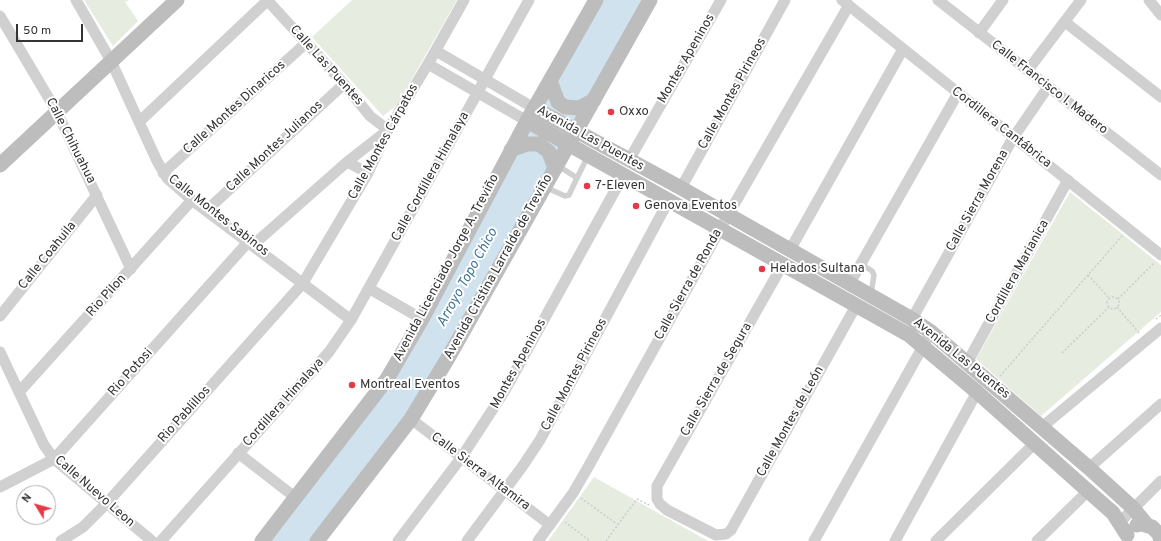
<!DOCTYPE html>
<html>
<head>
<meta charset="utf-8">
<style>
  body { margin:0 }
  #map { position:relative; width:1161px; height:541px; overflow:hidden; background:#fff; font-family:Overpass,sans-serif }
  canvas { display:block }
  .north { position:absolute; left:16px; top:485px; width:40px; height:40px; box-sizing:border-box; background:#fff; border:1px solid #adadad; border-radius:50%; rotate:307deg; font-size:11px; font-weight:700; line-height:16px; text-align:center; color:#333 }
  .north::after { content:''; display:block; margin:auto; width:14px; height:18px; background:#e63946; clip-path:polygon(50% 0,100% 100%,50% 72%,0 100%) }
  .scale { position:absolute; left:16px; top:24px; width:67px; height:18px; box-sizing:border-box; border:2px solid #333; border-top:0; padding-left:5px; font-size:12px; line-height:14px; white-space:nowrap; color:#333; -webkit-text-stroke:3px #fff; paint-order:stroke }
</style>
</head>
<body>
<div id="map">
<canvas width="1161" height="541"></canvas>
<div class="north">N</div>
<div class="scale">50 m</div>
</div>
<script>
const c = document.querySelector('canvas').getContext('2d');
c.lineJoin = 'round';
function paint(path, color) { c.fillStyle = color; c.fill(path, 'evenodd'); }
const poly = rows => new Path2D(rows.map(r => 'M' + r).join(''));
function stroke(path, color, width, dash) { c.strokeStyle = color; c.lineWidth = width; c.lineCap = dash ? 'butt' : 'round'; c.setLineDash(dash || []); c.stroke(path); }
function drawText(font, color, halo, rows, align = 'center') {
  c.font = font + ' Overpass,sans-serif'; c.lineWidth = 4; c.setLineDash([]); c.textBaseline = 'middle'; c.strokeStyle = halo; c.fillStyle = color; for (const [text, x, y, turn = 0] of rows) {
    c.save(); c.translate(x, y); c.rotate((+turn || 0) * Math.PI / 180); c.textAlign = isNaN(turn) ? turn : align; if (halo) c.strokeText(text, 0, 0); c.fillText(text, 0, 0); c.restore();
  }
}
paint(poly([
  [84,0,129,0,125,2,138,21,113,46],
  [352,0,457,0,397,105,383,116,312,37],
  [1070,192,1161,265,1161,312,1041,416,976,359],
  [594,477,708,541,548,541]
]), '#e6ecdf');
paint(poly([
  [596,0,650,0,448,358,317,541,262,541,363,411]
]), '#cfe2ee');
stroke(poly([
  [1088,275,1110,299],
  '1107 303a6 6 0 1 1 12 0a6 6 0 1 1-12 0Z',
  [1118,299,1155,262],
  [1117,307,1139,333],
  [1156,319,1161,315],
  [1062,353,1109,307],
  [1000,376,1122,236],
  [581,498,617,524],
  [565,522,590,541],
  [606,541,637,499,649,505]
]), '#cdcdcd', 1.5, [2, 2]);
stroke(poly([
  [577,178,588,156],
  [545,187,565,196,569,195,577,178,557,165],
  [861,264,872,271,874,275,871,294]
]), '#d0d0d0', 5.5);
stroke(poly([
  [76,0,111,61,157,161,167,178,192,200,351,320],
  [842,0,1161,255],
  [938,0,1161,175],
  [1149,0,1161,15],
  [0,16,57,112,131,269],
  [1065,22,1161,97],
  [979,33,1003,0],
  [436,51,534,108],
  [428,64,527,121],
  [1028,70,1081,0],
  [139,122,267,1],
  [629,160,721,0],
  [347,162,368,173],
  [163,173,306,43],
  [681,188,785,0],
  [207,210,344,84],
  [253,245,347,162,388,130,370,116,344,84,267,0],
  [790,250,903,49],
  [783,264,657,486,657,499,660,504,667,510,716,535,726,534,731,530,857,304],
  [850,283,958,93],
  [370,289,422,319],
  [0,316,97,195],
  [912,319,1013,138,1048,87],
  [0,352,44,445,54,459,152,541],
  [967,363,1068,180],
  [20,391,192,200],
  [411,419,550,525],
  [1042,427,1161,328],
  [238,453,296,498],
  [1089,468,1161,404],
  [0,487,54,459,249,241],
  [1120,522,1161,481],
  [61,541,83,527,107,503,303,283,368,173,388,130,428,64,464,0],
  [161,541,329,352,351,320,529,0],
  [398,541,461,458,504,392,623,176],
  [467,541,522,467,540,440,669,200],
  [538,541,573,493,587,469,728,215,849,5],
  [814,541,931,332],
  [895,541,977,392],
  [936,541,1035,443],
  [1037,541,1088,491]
]), '#d0d0d0', 11);
stroke(poly([
  [550,81,558,102,565,107,579,108,594,100],
  [534,108,681,188,912,319,931,332,1089,468,1133,508,1147,525],
  [527,121,909,335,977,392,1088,491,1113,513,1127,535],
  [511,150,527,144,539,144,549,152,555,168],
  [0,165,177,0],
  [1137,525,1142,524,1152,527,1159,534,1161,541],
  [262,541,387,379,422,319,527,121,596,0],
  [317,541,411,419,448,358,650,0]
]), '#bdbdbd', 15);
for (const [x, y, r, color] of [
  [611,112,4,"#e63946"],
  [587,186,4,"#e63946"],
  [636,206,4,"#e63946"],
  [762,269,4,"#e63946"],
  [352,385,4,"#e63946"]
]) { const dot = new Path2D(); dot.arc(x, y, r, 0, 2 * Math.PI); c.fillStyle = color; c.fill(dot); stroke(dot, '#fff', 1.5); }
drawText('13px', '#333', '#fff', [
  ["Montes Apeninos",687,59,-60],
  ["Calle Las Puentes",326,66,48],
  ["Calle Francisco I. Madero",1049,88,38],
  ["Calle Montes Pirineos",733,94,-61],
  ["Calle Montes Dinaricos",235,108,-42],
  ["Cordillera Cantábrica",1001,128,38],
  ["Avenida Las Puentes",590,139,29],
  ["Calle Chihuahua",70,141,63],
  ["Calle Montes Cárpatos",384,142,-61],
  ["Calle Montes Julianos",275,147,-43],
  ["Calle Cordillera Himalaya",431,177,-61],
  ["Calle Sierra Morena",978,201,-61],
  ["Calle Montes Sabinos",218,216,38],
  ["Calle Coahuila",48,256,-51],
  ["Avenida Cristina Larralde de Treviño",499,267,-61],
  ["Avenida Licenciado Jorge A. Treviño",447,268,-62],
  ["Cordillera Marianica",1018,272,-61],
  ["Calle Sierra de Ronda",689,285,-61],
  ["Rio Pilon",107,296,-48],
  ["Avenida Las Puentes",961,359,39],
  ["Montes Apeninos",519,364,-61],
  ["Rio Potosi",131,373,-48],
  ["Calle Montes Pirineos",575,375,-62],
  ["Calle Sierra de Segura",717,380,-60],
  ["Cordillera Himalaya",284,403,-48],
  ["Rio Pablillos",185,415,-48],
  ["Calle Montes de León",791,422,-61],
  ["Calle Sierra Altamira",480,472,37],
  ["Calle Nuevo Leon",94,492,41]
]);
drawText('13px', '#333', '#fff', [
  ["Oxxo",619,112],
  ["7-Eleven",595,186],
  ["Genova Eventos",644,206],
  ["Helados Sultana",770,269],
  ["Montreal Eventos",360,385]
], 'left');
drawText('italic 14px', '#3f7597', '#fff', [
  ["Arroyo Topo Chico",468,278,-61]
]);
</script>
</body>
</html>
